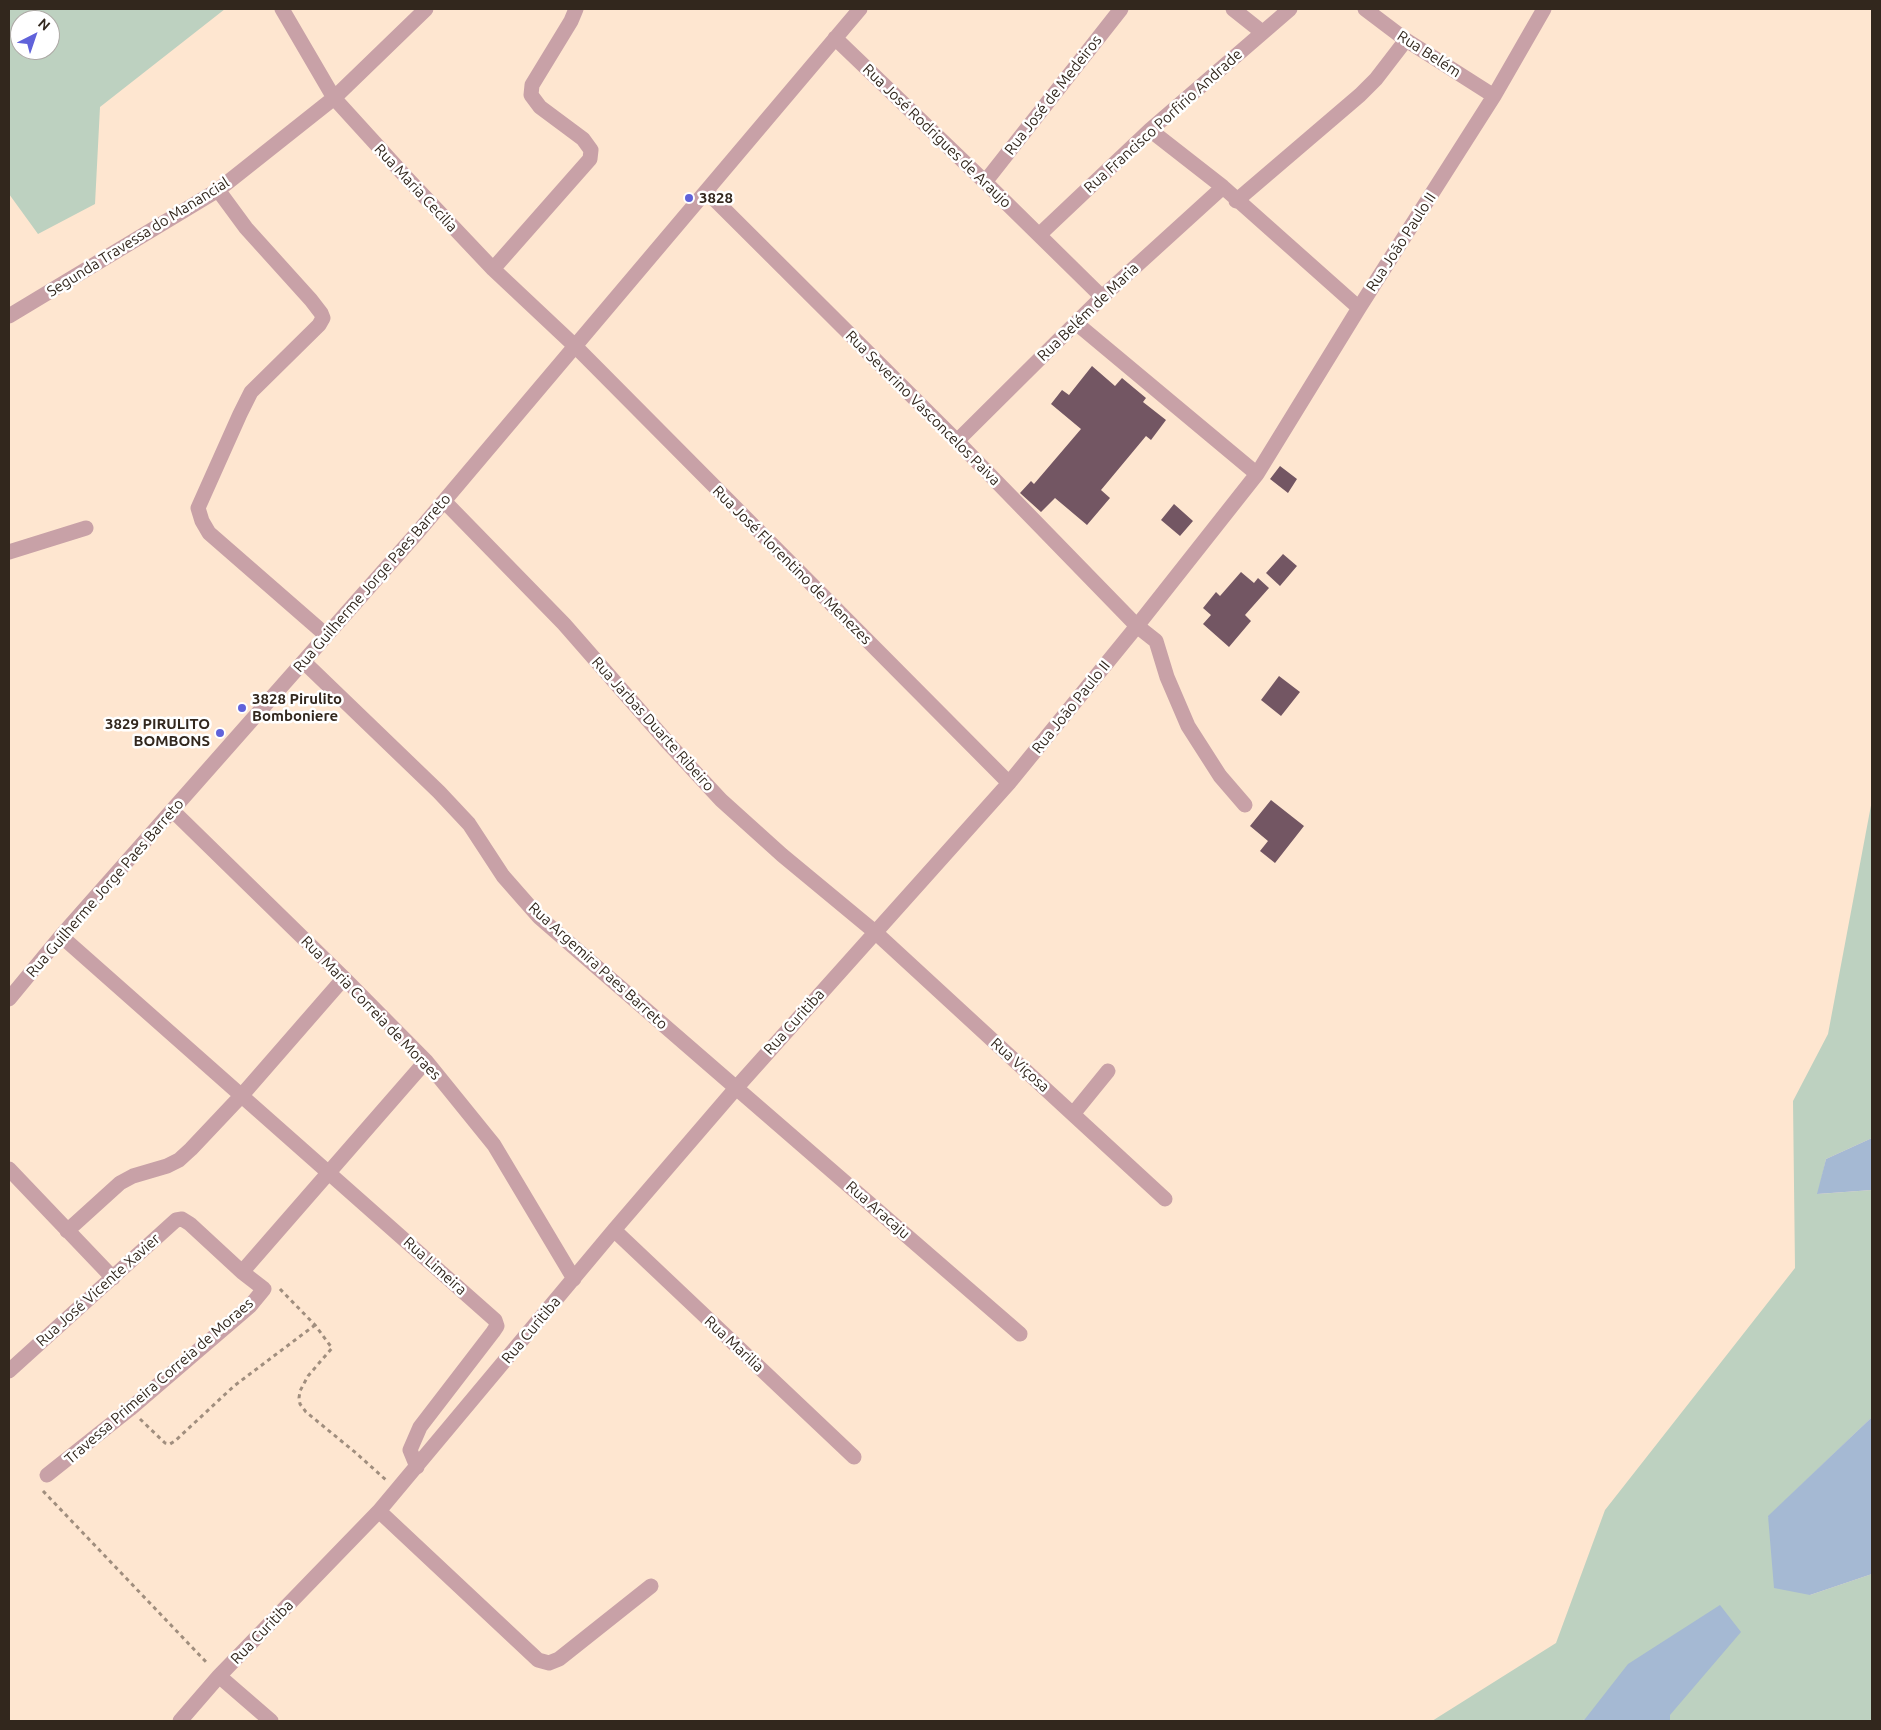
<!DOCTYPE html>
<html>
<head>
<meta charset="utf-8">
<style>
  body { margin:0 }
  #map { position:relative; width:1881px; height:1730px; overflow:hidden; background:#fee6d0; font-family:Ubuntu,sans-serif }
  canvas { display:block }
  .frame { position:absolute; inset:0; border:10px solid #32271d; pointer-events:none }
  .north { position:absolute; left:10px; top:10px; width:50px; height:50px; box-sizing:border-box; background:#fff; border:1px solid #ada9a5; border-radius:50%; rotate:41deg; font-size:14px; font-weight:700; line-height:20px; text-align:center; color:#32271d }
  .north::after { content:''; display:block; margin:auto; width:18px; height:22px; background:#6062da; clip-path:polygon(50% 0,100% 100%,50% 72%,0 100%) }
</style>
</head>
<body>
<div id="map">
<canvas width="1881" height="1730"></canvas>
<div class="frame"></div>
<div class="north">N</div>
</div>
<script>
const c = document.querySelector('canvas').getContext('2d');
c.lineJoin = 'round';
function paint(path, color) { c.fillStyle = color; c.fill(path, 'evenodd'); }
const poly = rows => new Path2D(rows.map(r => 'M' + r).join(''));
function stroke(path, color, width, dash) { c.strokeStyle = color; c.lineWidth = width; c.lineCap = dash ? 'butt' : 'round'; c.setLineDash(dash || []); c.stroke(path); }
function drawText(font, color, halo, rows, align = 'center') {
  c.font = font + ' Ubuntu,sans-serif'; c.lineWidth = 5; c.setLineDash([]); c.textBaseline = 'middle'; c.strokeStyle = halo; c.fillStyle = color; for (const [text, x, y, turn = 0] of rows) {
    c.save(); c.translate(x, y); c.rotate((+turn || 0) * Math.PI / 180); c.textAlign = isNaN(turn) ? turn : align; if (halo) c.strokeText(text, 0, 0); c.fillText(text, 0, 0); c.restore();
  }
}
paint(poly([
  [9,9,225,9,100,107,95,204,38,234,9,194],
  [20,20,50,20,50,50,20,50],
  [1872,800,1872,1138,1826,1159,1818,1194,1872,1190,1872,1417,1768,1517,1810,1595,1872,1574,1872,1721,1670,1721,1670,1716,1585,1719,1581,1721,1432,1721,1556,1643,1605,1510,1795,1268,1793,1101,1828,1034]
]), '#bdd1c0');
paint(poly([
  [1872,1138,1872,1190,1817,1194,1826,1159],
  [1872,1417,1872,1574,1810,1595,1774,1588,1768,1516],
  [1720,1605,1741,1632,1670,1715,1670,1721,1581,1721,1585,1719,1628,1664]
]), '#a5b9d3');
paint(poly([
  [1092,366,1115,386,1122,378,1146,398,1143,402,1166,420,1151,440,1146,436,1101,490,1110,498,1087,525,1055,498,1041,512,1020,493,1031,481,1034,484,1081,429,1051,404,1062,390,1069,395],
  [1280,466,1297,479,1288,493,1270,479],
  [1174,504,1193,521,1180,536,1161,520],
  [1283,554,1297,566,1280,586,1266,573],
  [1241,572,1254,583,1258,578,1269,588,1245,615,1251,621,1229,647,1203,624,1211,615,1203,608,1216,592,1220,596],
  [1279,676,1300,692,1281,716,1261,700],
  [1271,800,1304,826,1275,863,1260,851,1268,841,1250,826]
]), '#735663');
stroke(poly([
  [280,1289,315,1325,332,1348,308,1376,300,1391,299,1398,300,1404,306,1412,356,1453,386,1480],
  [140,1419,165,1443,170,1444,175,1441,234,1386,315,1325],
  [43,1491,208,1664]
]), '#a08e7e', 3, [4, 4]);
stroke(poly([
  [282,9,334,98,405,176,493,269,576,347,1009,783],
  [1233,9,1262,32],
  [1365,9,1406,40,1494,96],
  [835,38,985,182,1102,297],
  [1150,130,1223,187,1359,308],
  [985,182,1121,9],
  [218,190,246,228,311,300,321,313,323,318,319,325,251,392,240,414,198,508,202,521,209,533,326,635],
  [706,191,957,441,1137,626,1156,641,1167,677,1188,726,1220,776,1245,805],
  [1236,201,1360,95,1376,79,1406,40],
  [1039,235,1150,130,1290,9],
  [493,269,590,159,591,150,583,139,540,107,531,95,532,85,571,21,576,9],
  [9,316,218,190,334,98,426,9],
  [1076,323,1257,474],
  [957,441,1102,297,1223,187],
  [444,501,564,624,669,744,721,800,782,855,875,932,1165,1199],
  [9,552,86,528],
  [304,662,439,792,469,824,503,876,539,917,1020,1334],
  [173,811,344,978,426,1061,494,1145,574,1279],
  [61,936,495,1320,497,1326,493,1332,420,1427,410,1450,417,1467],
  [9,999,61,936,417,533,860,9],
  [1073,1114,1108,1071],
  [9,1169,113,1278],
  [614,1230,854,1457],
  [67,1231,120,1183,133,1176,167,1166,179,1160,191,1149,242,1095,344,978],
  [9,1371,176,1220,182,1219,190,1224,242,1272],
  [47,1475,130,1409,250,1306,264,1289,242,1272,426,1061],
  [379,1511,538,1660,549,1663,559,1659,651,1586],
  [219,1676,271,1721],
  [180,1721,219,1676,379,1511,614,1230,737,1087,1009,783,1137,626,1257,474,1359,308,1494,96,1544,9]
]), '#c8a1a7', 15);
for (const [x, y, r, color] of [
  [689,198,5,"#6062da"],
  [242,708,5,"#6062da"],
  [220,733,5,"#6062da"]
]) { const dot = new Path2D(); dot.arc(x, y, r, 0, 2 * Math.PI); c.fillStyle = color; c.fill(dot); stroke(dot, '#fff', 2); }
drawText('15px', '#32271d', '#fff', [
  ["Rua Belém",1429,54,33],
  ["Rua José de Medeiros",1053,95,-52],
  ["Rua Francisco Porfirio Andrade",1163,121,-42],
  ["Rua José Rodrigues de Araujo",937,136,44],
  ["Rua Maria Cecilia",416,188,47],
  ["Segunda Travessa do Manancial",138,237,-32],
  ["Rua João Paulo II",1401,242,-57],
  ["Rua Belém de Maria",1088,312,-44],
  ["Rua Severino Vasconcelos Paiva",923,408,45],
  ["Rua José Florentino de Menezes",792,565,45],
  ["Rua Guilherme Jorge Paes Barreto",372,583,-49],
  ["Rua João Paulo II",1071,707,-51],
  ["Rua Jarbas Duarte Ribeiro",653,724,48],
  ["Rua Guilherme Jorge Paes Barreto",105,888,-49],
  ["Rua Argemira Paes Barreto",598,966,42],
  ["Rua Maria Correia de Moraes",371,1008,46],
  ["Rua Curitiba",794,1022,-48],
  ["Rua Viçosa",1020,1065,42],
  ["Rua Aracaju",878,1210,41],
  ["Rua Limeira",435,1266,42],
  ["Rua José Vicente Xavier",98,1290,-42],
  ["Rua Curitiba",531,1330,-50],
  ["Rua Marilia",734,1344,43],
  ["Travessa Primeira Correia de Moraes",159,1381,-41],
  ["Rua Curitiba",262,1632,-46]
]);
drawText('bold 15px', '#32271d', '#fff', [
  ["3828",699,198],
  ["3828 Pirulito",252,699],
  ["Bomboniere",252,716],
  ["3829 PIRULITO",210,724,"right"],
  ["BOMBONS",210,741,"right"]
], 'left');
</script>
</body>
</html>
